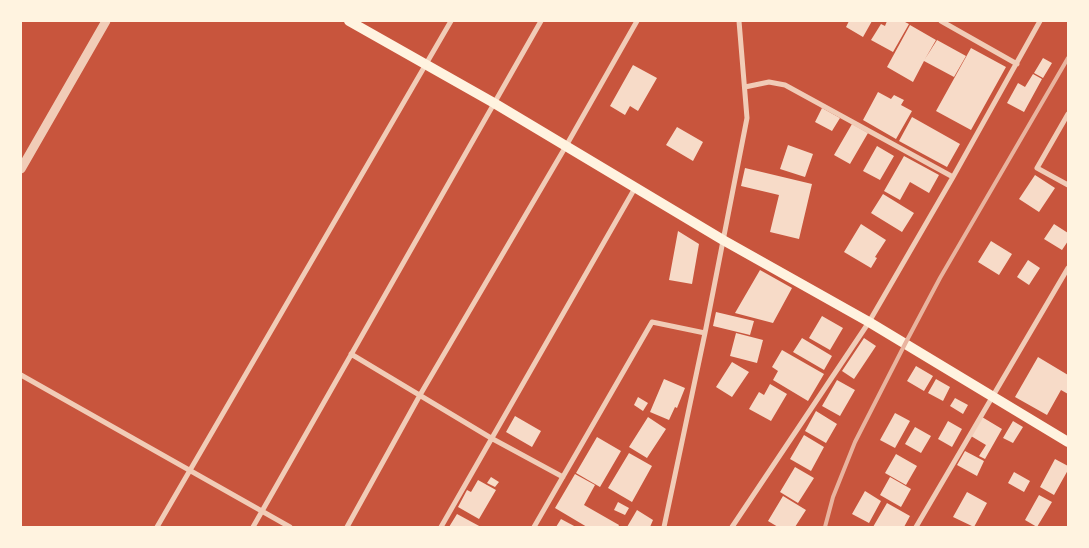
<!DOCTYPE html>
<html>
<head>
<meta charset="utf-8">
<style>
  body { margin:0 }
  #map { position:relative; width:1089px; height:548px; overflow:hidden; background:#c8553d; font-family:Georgia,serif }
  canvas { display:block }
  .frame { position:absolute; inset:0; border:22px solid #fff3e0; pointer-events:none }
</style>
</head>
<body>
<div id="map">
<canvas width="1089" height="548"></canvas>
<div class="frame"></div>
</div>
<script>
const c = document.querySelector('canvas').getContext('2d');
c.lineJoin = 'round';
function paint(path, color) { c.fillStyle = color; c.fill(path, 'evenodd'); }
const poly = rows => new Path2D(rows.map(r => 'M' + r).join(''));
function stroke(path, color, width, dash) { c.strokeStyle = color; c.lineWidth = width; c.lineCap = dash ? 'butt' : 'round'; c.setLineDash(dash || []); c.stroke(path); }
paint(poly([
  [849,21,872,21,863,37,846,27],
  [887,21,903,21,909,24,893,52,871,40,881,24,885,26],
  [910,25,936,40,925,59,937,40,966,56,954,77,924,61,913,82,887,67],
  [971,48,1006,67,971,130,936,111],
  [1043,58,1052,63,1043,78,1034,73],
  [633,65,657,78,638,111,630,106,625,115,610,106],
  [1033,74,1042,79,1024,112,1007,103,1018,83,1025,87],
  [878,92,891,99,894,95,904,100,901,105,912,111,896,139,863,120],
  [822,108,840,118,832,131,815,122],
  [912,117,960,144,947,167,899,141],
  [852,124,868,133,850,164,834,155],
  [677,127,703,142,693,161,666,145],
  [788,145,813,154,805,177,780,169],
  [877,146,894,156,880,180,863,171],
  [904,156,939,175,929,193,910,182,900,200,884,191],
  [745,168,812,184,799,239,770,232,779,195,741,186],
  [1035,175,1055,188,1039,212,1019,199],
  [883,194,914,213,902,232,871,213],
  [861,224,886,240,875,257,877,258,871,268,844,252],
  [1054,224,1068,233,1068,241,1062,250,1044,239],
  [678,231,699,244,692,284,669,280],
  [991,241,1012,254,999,275,978,262],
  [1028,260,1040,268,1029,285,1017,277],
  [760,270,792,288,773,323,735,313],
  [716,312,754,321,750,335,713,326],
  [822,316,843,328,830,350,809,338],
  [736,333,763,340,757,363,730,356],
  [802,338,832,356,824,370,793,352],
  [864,338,876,346,854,379,842,371],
  [782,350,824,374,808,401,773,380,778,371,772,367],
  [1038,357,1068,375,1068,394,1061,390,1047,415,1015,397],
  [732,362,749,372,732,397,716,387],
  [916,366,933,376,924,391,907,381],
  [664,379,685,388,677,408,675,407,669,420,650,412],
  [936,379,950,387,943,401,928,393],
  [837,380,855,390,840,416,822,406],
  [770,384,787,394,771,421,749,409,759,392,764,395],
  [638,397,648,403,643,411,634,405],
  [955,398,968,405,963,414,950,406],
  [816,411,837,424,826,443,805,431],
  [895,413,910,421,895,448,880,440],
  [515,416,541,431,532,447,506,432],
  [648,417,666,429,647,458,629,447],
  [982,417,1002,429,985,459,979,456,986,445,971,436],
  [948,421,962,429,952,447,938,439],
  [1013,421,1023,427,1013,443,1003,438],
  [915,427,931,436,921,453,905,444],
  [804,435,824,447,811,471,790,459],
  [597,437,621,451,600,487,576,473],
  [965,451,984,461,977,476,957,465],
  [629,453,652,466,632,502,608,488],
  [896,454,917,466,906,485,885,473],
  [1055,459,1068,466,1068,470,1054,495,1040,487],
  [795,467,814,478,798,503,780,492],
  [1014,472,1030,481,1024,492,1008,483],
  [575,474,595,485,584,505,619,525,618,527,587,527,555,508],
  [491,477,499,482,495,487,487,483],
  [890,477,911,489,901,507,880,495],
  [478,480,496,490,479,519,458,507,467,490,471,492],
  [865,491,881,501,869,523,852,514],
  [967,492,987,503,974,527,953,517],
  [1039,495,1052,502,1037,527,1025,520],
  [783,496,806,510,795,527,778,527,768,521],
  [618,502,629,508,625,515,614,510],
  [887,503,910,516,904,527,873,527],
  [637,510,653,520,650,527,627,527],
  [457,514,481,527,449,527],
  [561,519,576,527,556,527]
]), '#f7dbc8');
stroke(poly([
  [941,21,1017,64],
  [745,87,769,82,785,85,953,177],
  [1068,114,1037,168,1068,185],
  [351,354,491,438,563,477],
  [21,375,290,527],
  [157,527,451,21],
  [253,527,541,21],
  [347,527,420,395,566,146,637,21],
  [441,527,635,188],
  [534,527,652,322,705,333],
  [664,527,705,333,747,118,739,21],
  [732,527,869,322,953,177,1040,21],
  [916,527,1068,268]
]), '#f1ccb7', 5);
stroke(poly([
  [21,169,106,21]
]), '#f1ccb7', 9);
stroke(poly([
  [349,21,494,103,723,240,869,322,1068,442]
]), '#fff3e0', 10);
stroke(poly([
  [825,527,833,497,855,442,905,344,940,278,1068,58]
]), '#e9b49f', 4);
</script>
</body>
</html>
